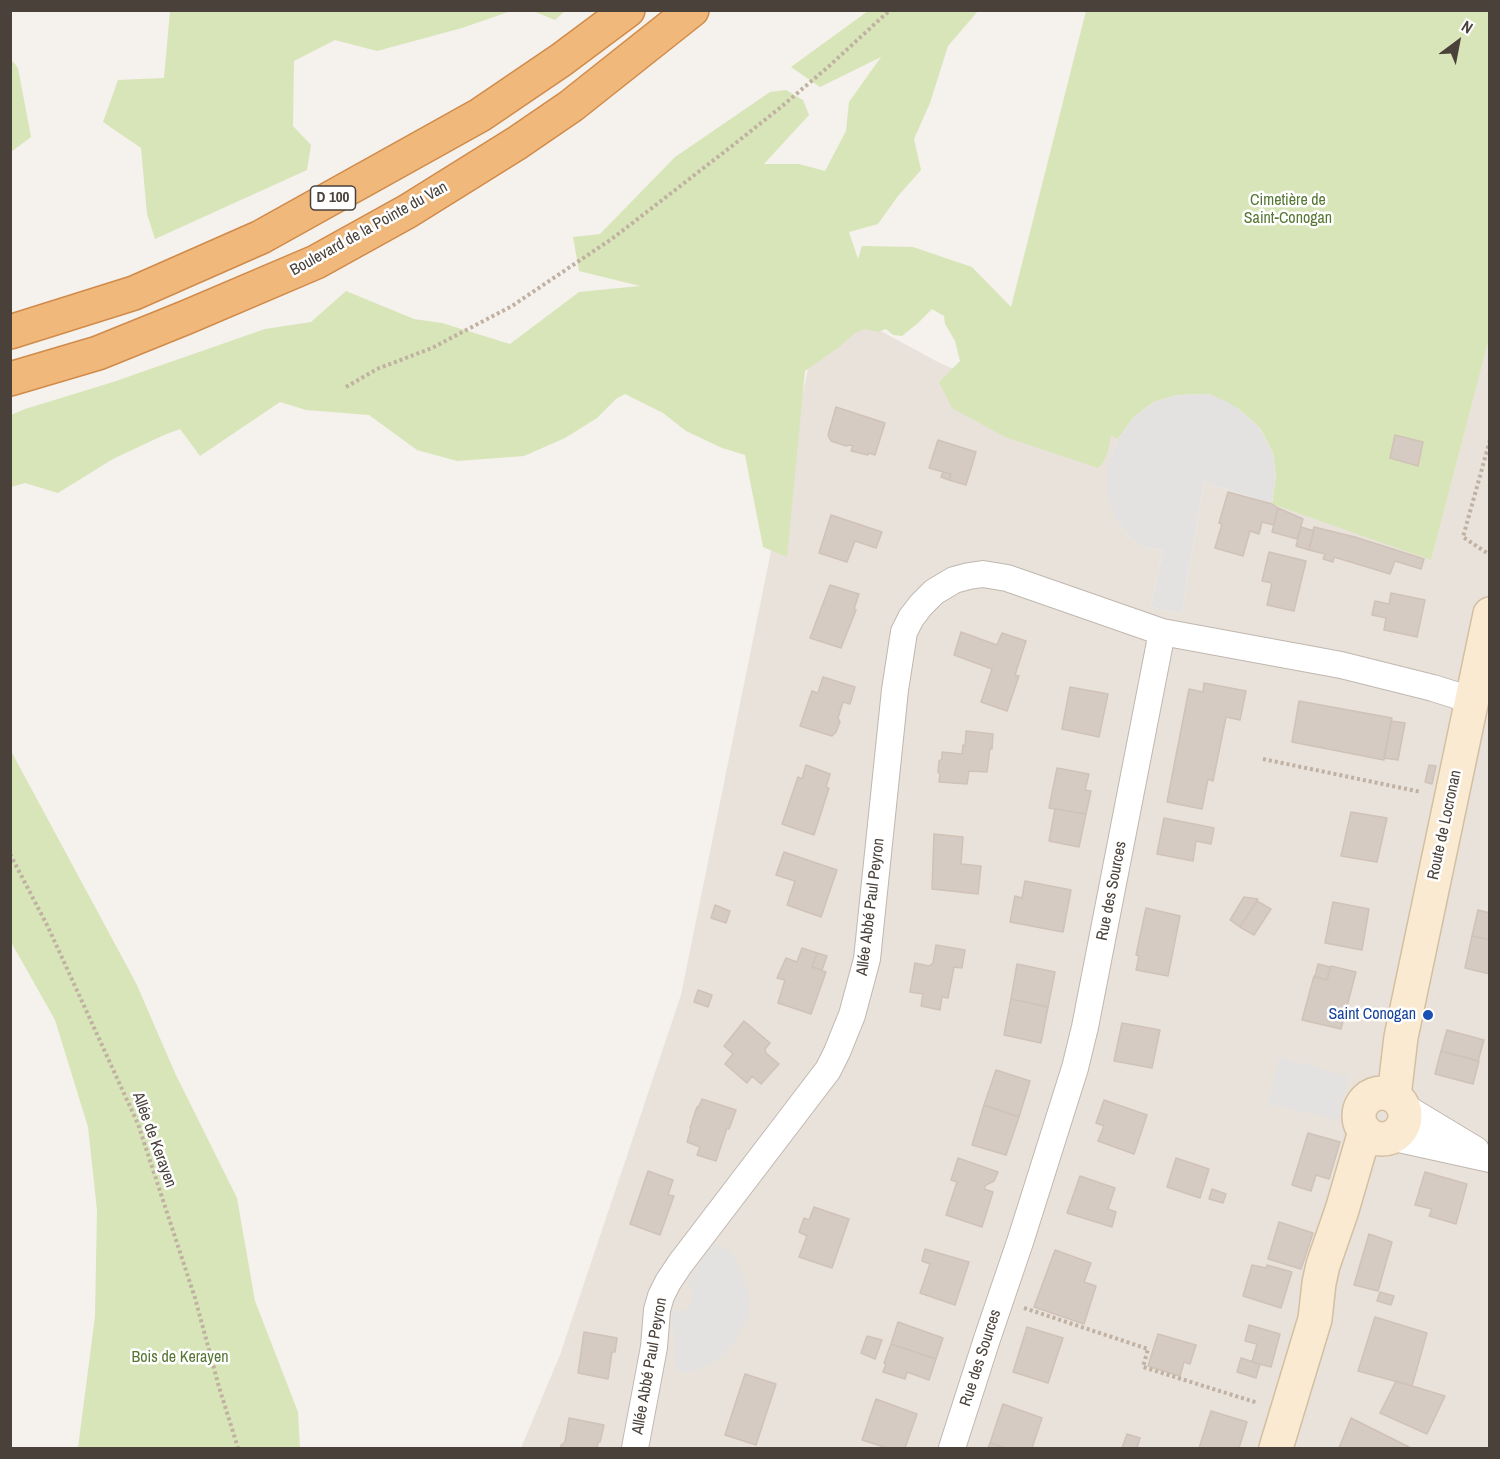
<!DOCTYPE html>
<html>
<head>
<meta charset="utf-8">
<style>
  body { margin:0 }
  #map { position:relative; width:1500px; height:1459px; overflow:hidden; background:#f5f1ec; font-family:"Archivo Narrow",sans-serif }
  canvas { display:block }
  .frame { position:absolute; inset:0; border:12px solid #49413a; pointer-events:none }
  .north { position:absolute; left:1428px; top:12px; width:60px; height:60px; -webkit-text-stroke:4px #fff; paint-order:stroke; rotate:32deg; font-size:16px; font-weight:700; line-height:24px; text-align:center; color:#49413a }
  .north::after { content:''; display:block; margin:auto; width:21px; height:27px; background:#49413a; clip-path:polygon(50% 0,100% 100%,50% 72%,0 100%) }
</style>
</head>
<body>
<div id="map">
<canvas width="1500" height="1459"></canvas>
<div class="frame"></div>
<div class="north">N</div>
</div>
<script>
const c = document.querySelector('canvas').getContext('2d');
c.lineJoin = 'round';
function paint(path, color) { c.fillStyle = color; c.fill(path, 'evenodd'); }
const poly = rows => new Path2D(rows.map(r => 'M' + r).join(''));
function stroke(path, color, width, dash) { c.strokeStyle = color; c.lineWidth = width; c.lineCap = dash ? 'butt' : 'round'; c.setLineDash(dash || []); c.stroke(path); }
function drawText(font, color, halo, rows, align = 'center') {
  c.font = font + ' "Archivo Narrow",sans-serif'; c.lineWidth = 5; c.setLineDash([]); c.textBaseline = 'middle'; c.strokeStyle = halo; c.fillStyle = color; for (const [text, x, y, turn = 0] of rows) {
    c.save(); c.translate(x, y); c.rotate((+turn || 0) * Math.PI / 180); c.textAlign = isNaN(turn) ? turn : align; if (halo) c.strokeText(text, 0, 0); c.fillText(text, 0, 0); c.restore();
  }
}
paint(poly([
  [821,304,853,316,938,362,991,386,1118,439,1110,458,1116,519,1128,536,1143,547,1163,550,1151,607,1181,614,1204,482,1272,504,1431,559,1489,339,1489,1448,521,1448,560,1355,681,995]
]), '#e8e2db');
paint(poly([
  [170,11,170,10,511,11,462,28,377,51,335,40,294,61,293,126,311,145,307,170,155,239,147,214,141,148,103,122,118,80,164,78],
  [533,11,565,11,555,20],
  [868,11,978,11,948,46,930,103,914,139,921,170,898,196,878,224,849,232,858,259,862,246,913,247,972,267,1011,307,1086,11,1489,11,1489,339,1431,560,1272,504,1276,476,1273,453,1260,428,1240,410,1209,394,1177,395,1154,402,1136,415,1127,426,1118,439,1111,436,1108,451,1103,463,1098,468,1005,437,952,408,939,382,960,361,955,341,945,324,944,316,932,309,918,323,902,336,893,335,886,329,878,332,865,329,855,333,839,347,805,371,787,557,763,547,745,455,722,448,686,431,663,413,625,394,616,399,597,418,565,438,524,456,457,461,417,450,369,415,306,410,280,402,200,456,180,429,164,435,113,459,58,493,25,483,11,487,11,415,25,409,113,382,265,329,311,322,346,291,414,319,442,323,510,344,579,292,640,286,579,271,573,237,600,234,675,157,770,92,786,90,803,100,809,115,764,164,799,164,825,171,846,131,849,102,881,57,820,87,791,67],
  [10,58,18,68,31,137,11,152],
  [11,751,136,983,175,1073,237,1198,255,1301,298,1412,300,1448,78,1448,95,1316,97,1210,88,1127,55,1020,11,942]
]), '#d8e5b9');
paint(poly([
  [1209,394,1226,401,1240,410,1259,427,1273,453,1276,476,1272,504,1204,482,1181,614,1151,607,1163,550,1143,547,1128,536,1116,519,1110,505,1107,489,1107,474,1110,458,1118,439,1127,426,1136,415,1154,402,1177,395],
  [1279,1057,1348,1076,1339,1120,1268,1104],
  [714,1243,731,1252,739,1265,747,1289,749,1302,748,1316,741,1331,734,1342,725,1353,713,1362,697,1371,676,1372,672,1310,683,1311,692,1304,693,1290,688,1283,696,1268]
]), '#e4e2e0');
const building = poly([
  [836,407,885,423,875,455,869,453,868,455,851,451,853,446,849,445,846,446,831,441,828,435,836,407],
  [1395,435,1423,442,1418,466,1390,458,1395,435],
  [938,440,976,452,966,485,949,480,951,474,929,468,938,440],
  [943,472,951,474,949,480,941,477,943,472],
  [1228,492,1272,504,1278,508,1274,525,1262,522,1259,534,1250,531,1243,556,1215,548,1222,524,1219,523,1228,492],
  [1278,508,1303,519,1297,539,1272,532,1278,508],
  [831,515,882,532,876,548,855,541,847,562,819,553,831,515],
  [1301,527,1314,531,1309,550,1296,546,1301,527],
  [1314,527,1355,537,1424,559,1421,569,1395,561,1390,574,1334,557,1333,562,1323,559,1325,554,1309,550,1314,527],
  [1269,552,1306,561,1294,611,1267,605,1272,583,1262,581,1269,552],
  [830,585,859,594,854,609,856,610,841,648,810,638,830,585],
  [1391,593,1425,600,1417,637,1384,630,1386,618,1372,615,1375,601,1389,604,1391,593],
  [961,632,997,645,1002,633,1026,641,1015,675,1019,676,1007,711,981,702,992,669,954,655,961,632],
  [823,677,855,687,850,704,843,702,838,718,840,722,836,732,832,736,800,726,812,691,818,693,823,677],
  [1204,683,1246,691,1240,720,1226,717,1213,781,1208,779,1202,809,1167,802,1189,689,1203,692,1204,683],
  [1070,687,1108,694,1099,737,1062,729,1070,687],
  [1299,701,1392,718,1384,760,1292,742,1299,701],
  [1391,721,1405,723,1398,760,1384,758,1391,721],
  [966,731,993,734,992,749,990,748,987,772,969,771,967,784,939,782,940,774,938,772,939,761,942,759,942,752,962,754,963,745,965,746,966,731],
  [806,765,830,774,826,787,829,788,814,835,782,824,798,777,802,779,806,765],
  [1429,765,1436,766,1432,784,1425,782,1429,765],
  [1057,768,1089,774,1085,790,1091,791,1086,814,1049,808,1057,768],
  [1055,809,1086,814,1079,847,1049,841,1055,809],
  [1351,812,1387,818,1377,862,1341,856,1351,812],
  [1164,818,1214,828,1211,844,1196,841,1193,861,1157,854,1164,818],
  [934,834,963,837,961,864,981,866,978,894,932,889,934,834],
  [784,852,837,870,821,917,787,905,795,881,776,875,784,852],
  [1025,881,1071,890,1063,932,1010,922,1015,896,1022,898,1025,881],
  [1244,897,1258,899,1240,927,1230,920,1244,897],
  [1257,901,1271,909,1254,935,1240,927,1257,901],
  [1333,902,1369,909,1362,950,1325,943,1333,902],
  [715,905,730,911,726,923,711,918,715,905],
  [1146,908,1180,916,1168,976,1136,970,1139,956,1136,955,1146,908],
  [1478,910,1490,913,1490,940,1472,936,1478,910],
  [1472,936,1490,940,1490,974,1465,968,1472,936],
  [936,945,965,950,962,968,954,967,948,998,942,997,940,1010,921,1006,923,994,910,992,915,963,929,966,933,963,936,945],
  [802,948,817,953,812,967,826,972,811,1014,778,1003,785,980,777,978,786,958,797,962,802,948],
  [817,953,827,956,822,970,812,967,817,953],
  [1017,964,1055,972,1048,1007,1011,999,1017,964],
  [1318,964,1330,967,1327,980,1315,977,1318,964],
  [1331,966,1356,972,1341,1029,1302,1020,1314,976,1327,980,1331,966],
  [698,990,712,995,708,1007,694,1002,698,990],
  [1011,999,1048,1007,1041,1043,1004,1035,1011,999],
  [744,1021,770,1043,765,1049,766,1053,779,1064,761,1084,752,1076,747,1083,725,1064,733,1054,724,1046,744,1021],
  [1122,1023,1160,1030,1152,1068,1114,1061,1122,1023],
  [1447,1030,1484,1040,1478,1061,1441,1051,1447,1030],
  [1441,1051,1479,1061,1473,1084,1435,1074,1441,1051],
  [996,1070,1030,1081,1019,1117,984,1105,996,1070],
  [702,1099,736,1110,729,1129,727,1128,716,1161,697,1155,700,1147,687,1142,691,1128,690,1128,697,1107,698,1108,702,1099],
  [1104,1100,1147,1115,1134,1154,1098,1141,1104,1126,1096,1123,1104,1100],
  [984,1105,1019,1117,1006,1155,972,1145,984,1105],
  [1308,1133,1340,1142,1329,1179,1316,1175,1311,1191,1292,1185,1308,1133],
  [958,1158,998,1172,994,1181,986,1185,984,1189,993,1192,982,1227,946,1215,957,1182,951,1180,958,1158],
  [1176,1158,1209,1169,1200,1198,1167,1187,1176,1158],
  [648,1171,673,1180,668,1195,674,1196,660,1235,630,1224,648,1171],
  [1425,1172,1467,1184,1456,1224,1429,1216,1432,1209,1415,1205,1425,1172],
  [1080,1176,1115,1188,1108,1209,1116,1212,1112,1227,1067,1213,1080,1176],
  [1212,1189,1226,1194,1223,1203,1209,1199,1212,1189],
  [814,1207,849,1219,832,1268,799,1257,807,1236,799,1232,804,1218,809,1220,814,1207],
  [1279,1222,1313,1233,1301,1269,1268,1259,1279,1222],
  [1369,1234,1392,1242,1378,1291,1354,1285,1369,1234],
  [925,1249,969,1262,955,1305,920,1293,930,1264,922,1261,925,1249],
  [1055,1250,1091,1263,1084,1282,1096,1286,1084,1324,1034,1307,1055,1250],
  [1252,1265,1266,1268,1267,1265,1292,1272,1281,1308,1243,1296,1252,1265],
  [1380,1292,1394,1296,1391,1305,1377,1301,1380,1292],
  [1375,1317,1427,1333,1412,1386,1358,1371,1375,1317],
  [898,1322,943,1338,936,1359,891,1344,898,1322],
  [1249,1325,1280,1334,1271,1367,1252,1362,1257,1344,1245,1341,1249,1325],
  [1027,1327,1063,1338,1048,1383,1013,1372,1027,1327],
  [584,1332,617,1338,615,1352,612,1352,608,1379,578,1373,584,1332],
  [1158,1334,1196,1345,1190,1364,1184,1362,1180,1376,1148,1366,1158,1334],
  [867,1336,882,1340,875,1359,861,1353,867,1336],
  [891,1344,936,1359,929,1380,907,1372,905,1379,883,1372,886,1364,884,1363,891,1344],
  [1241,1358,1260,1364,1256,1378,1237,1372,1241,1358],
  [745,1374,776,1384,756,1445,725,1435,745,1374],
  [1396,1381,1445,1396,1427,1434,1380,1413,1396,1381],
  [876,1399,917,1414,905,1448,887,1448,862,1440,876,1399],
  [1003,1404,1042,1418,1032,1448,1006,1448,990,1443,1003,1404],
  [1211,1411,1247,1422,1239,1448,1199,1448,1211,1411],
  [569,1418,604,1425,600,1442,598,1442,597,1448,561,1448,561,1445,565,1442,569,1418],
  [1351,1418,1411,1448,1339,1448,1351,1418],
  [1127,1434,1140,1438,1137,1448,1122,1448,1127,1434],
  [990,1443,1006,1448,988,1448,990,1443]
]);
paint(building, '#d5cbc3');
stroke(building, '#d0c2b6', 1.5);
const street = poly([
  [1403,1106,1476,1150],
  [1390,1137,1490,1159],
  [635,1448,654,1347,657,1310,661,1296,668,1282,680,1264,828,1070,837,1052,852,1015,867,959,895,690,904,632,911,618,921,605,934,592,954,580,969,576,983,574,1007,578,1162,632,1341,665,1433,688,1471,700],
  [952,1448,987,1339,1021,1239,1075,1068,1085,1027,1162,632]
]);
const secondary = poly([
  '1359 1116a23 23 0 1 1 46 0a23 23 0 1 1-46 0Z',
  [1394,1096,1401,1037,1490,614],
  [1276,1448,1315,1319,1319,1283,1323,1265,1342,1210,1365,1131]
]);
const highway = poly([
  [10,332,134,293,261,237,480,115,561,60,628,10],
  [10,379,98,353,187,317,316,262,408,211,517,143,571,106,692,10]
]);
stroke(street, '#c0b7af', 28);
stroke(secondary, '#d3bfa2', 36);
stroke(highway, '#d08b4b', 36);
stroke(poly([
  [346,387,377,369,432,348,512,306,613,238,732,146,781,107,828,67,890,10],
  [1490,440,1463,537,1490,555],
  [1263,759,1421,792],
  [10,854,48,927,138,1124,195,1298,219,1387,238,1448],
  [1024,1308,1148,1349,1143,1367,1258,1403]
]), '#c0b1a2', 4, [3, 3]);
stroke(street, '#fff', 26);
stroke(secondary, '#faead1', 33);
stroke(highway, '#f1b87b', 33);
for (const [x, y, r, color] of [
  [1428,1015,6,"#1a4fb4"]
]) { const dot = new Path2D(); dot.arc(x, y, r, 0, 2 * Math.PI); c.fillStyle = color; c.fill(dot); stroke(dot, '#fff', 2); }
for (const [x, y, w] of [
  [333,198,45]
]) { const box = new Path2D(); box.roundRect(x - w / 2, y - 12, w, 24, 4.5); c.fillStyle = '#fff'; c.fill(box); stroke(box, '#49413a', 1.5); }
drawText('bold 15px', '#49413a', null, [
  ["D 100",333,198]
]);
drawText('16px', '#567632', '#fff', [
  ["Cimetière de",1288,201],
  ["Saint-Conogan",1288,219],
  ["Bois de Kerayen",180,1358]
]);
drawText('16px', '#49413a', '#fff', [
  ["Boulevard de la Pointe du Van",369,229,-29],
  ["Route de Locronan",1445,825,-78],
  ["Rue des Sources",1112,891,-79],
  ["Allée Abbé Paul Peyron",871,907,-83],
  ["Allée de Kerayen",154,1140,70],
  ["Rue des Sources",981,1358,-72],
  ["Allée Abbé Paul Peyron",650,1366,-80]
]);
drawText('16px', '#164399', '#fff', [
  ["Saint Conogan",1416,1015]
], 'right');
</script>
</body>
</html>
